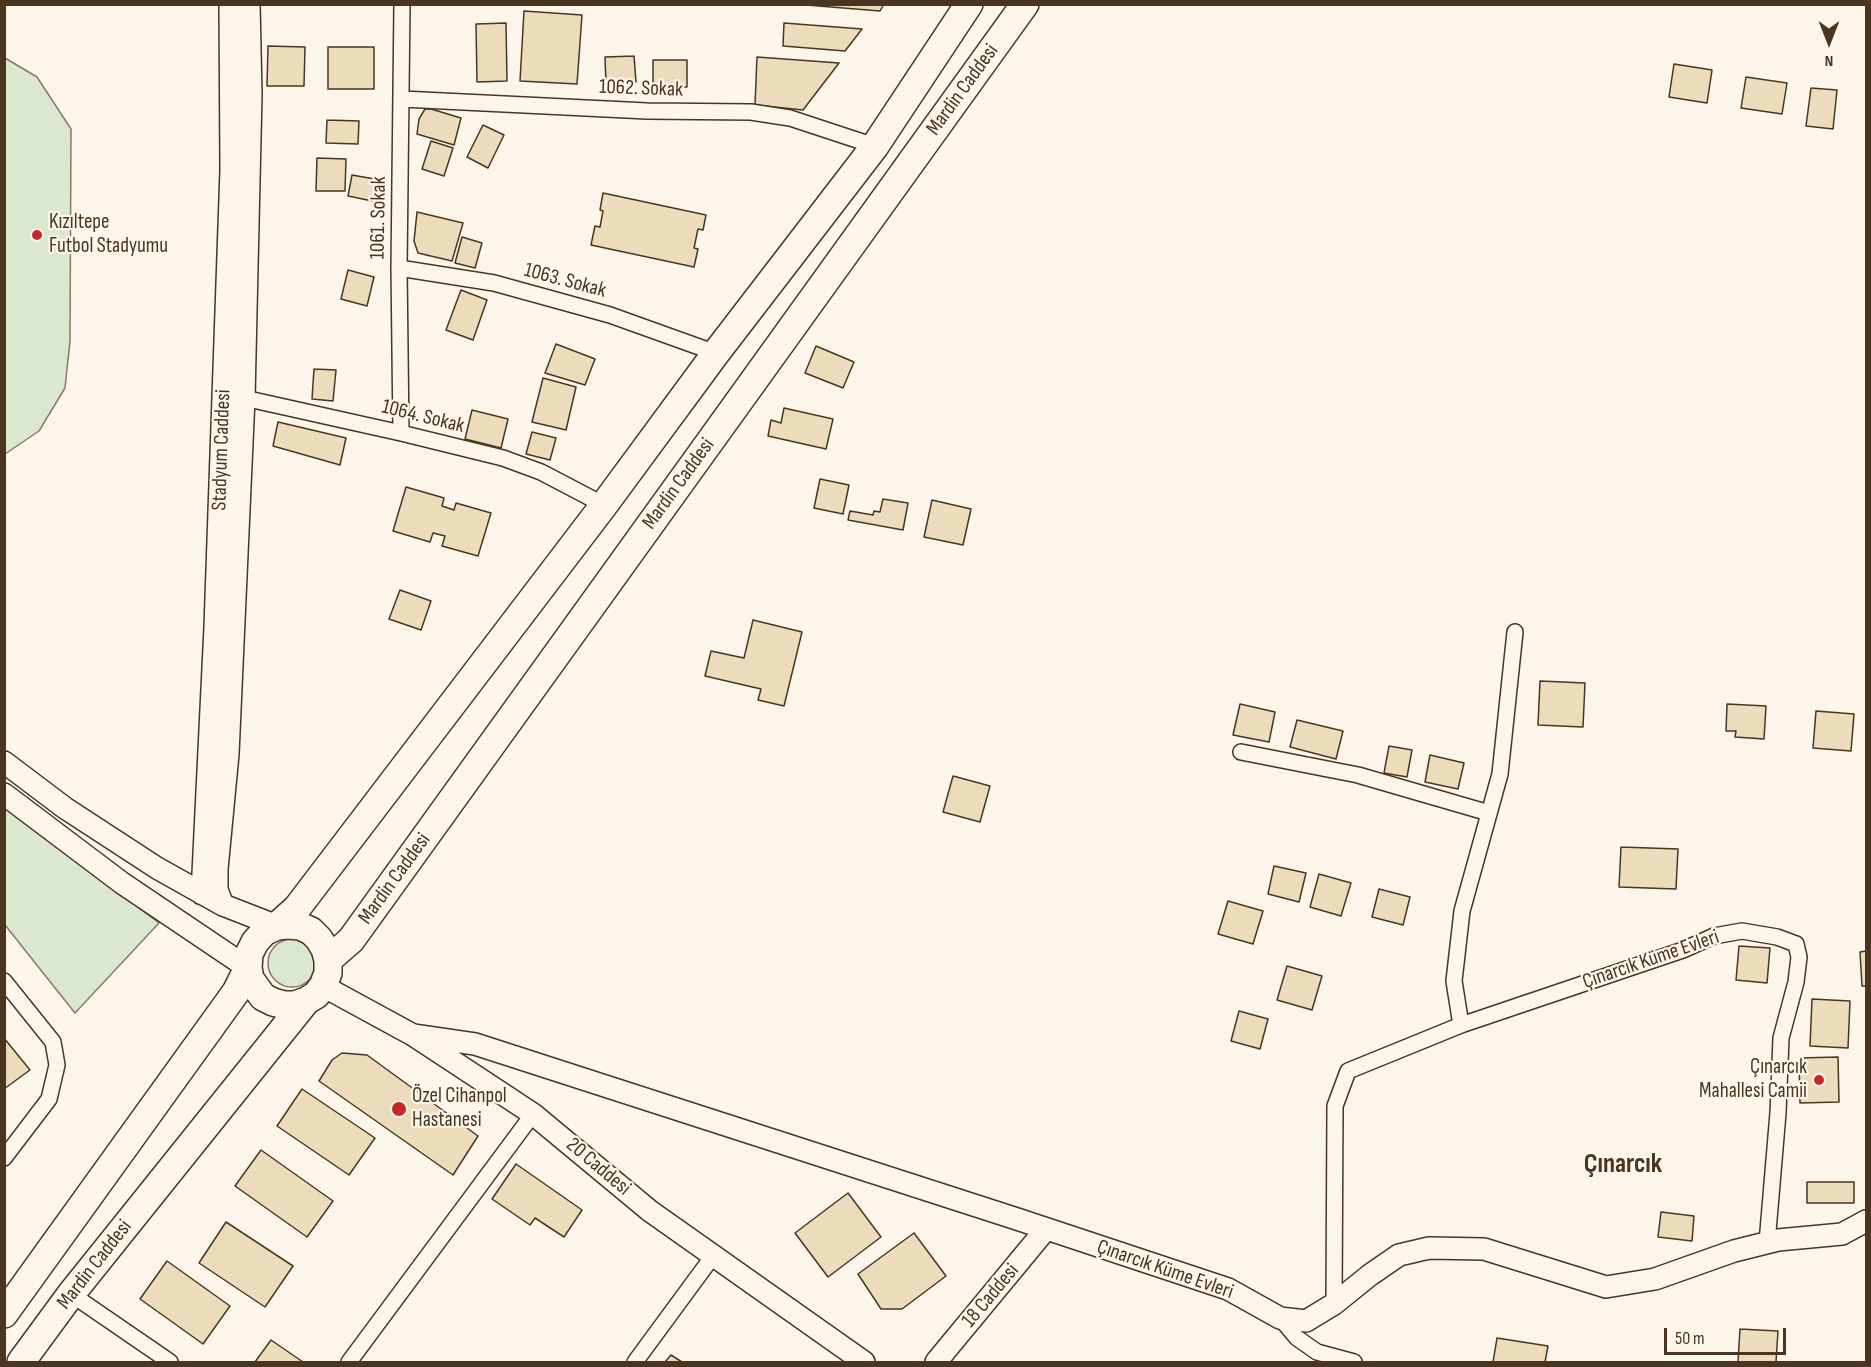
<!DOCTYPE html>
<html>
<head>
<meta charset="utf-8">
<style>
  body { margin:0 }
  #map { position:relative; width:1871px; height:1367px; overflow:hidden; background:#fbf6e9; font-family:"Sofia Sans Condensed",sans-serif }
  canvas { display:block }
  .frame { position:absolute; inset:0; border:6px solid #4a3520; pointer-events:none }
  .north { position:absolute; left:1799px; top:12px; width:60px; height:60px; -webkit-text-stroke:4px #fbf6e9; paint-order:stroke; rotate:180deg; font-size:16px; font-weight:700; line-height:24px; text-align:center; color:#4a3520 }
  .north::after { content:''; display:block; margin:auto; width:21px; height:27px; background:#4a3520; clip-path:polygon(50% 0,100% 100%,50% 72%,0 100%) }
  .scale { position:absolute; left:1664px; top:1328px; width:122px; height:27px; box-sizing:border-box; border:3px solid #4a3520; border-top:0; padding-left:8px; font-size:18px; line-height:21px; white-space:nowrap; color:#4a3520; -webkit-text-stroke:4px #fbf6e9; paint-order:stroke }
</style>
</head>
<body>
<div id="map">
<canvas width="1871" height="1367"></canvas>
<div class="frame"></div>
<div class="north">N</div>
<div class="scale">50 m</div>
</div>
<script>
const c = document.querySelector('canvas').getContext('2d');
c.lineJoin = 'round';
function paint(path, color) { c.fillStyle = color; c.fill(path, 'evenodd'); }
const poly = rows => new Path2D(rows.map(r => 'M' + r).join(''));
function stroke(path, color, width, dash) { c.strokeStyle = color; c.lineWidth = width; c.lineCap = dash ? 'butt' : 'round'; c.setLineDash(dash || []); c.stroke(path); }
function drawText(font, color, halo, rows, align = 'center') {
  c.font = font + ' "Sofia Sans Condensed",sans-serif'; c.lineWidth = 4.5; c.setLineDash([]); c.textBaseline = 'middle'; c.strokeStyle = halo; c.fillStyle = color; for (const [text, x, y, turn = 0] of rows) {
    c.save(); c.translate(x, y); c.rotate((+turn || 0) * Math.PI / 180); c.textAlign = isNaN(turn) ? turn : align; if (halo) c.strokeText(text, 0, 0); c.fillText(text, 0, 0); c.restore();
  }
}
const green = poly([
  [5,58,37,77,71,129,70,341,65,388,39,431,5,454,5,58],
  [4,806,159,923,75,1013,5,925,4,806],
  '268 963a24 24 0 1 1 48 0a24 24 0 1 1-48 0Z'
]);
paint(green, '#dce7d0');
stroke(green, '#887966', 1.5);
const building = poly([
  [794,4,884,4,880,11,794,4],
  [524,11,582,15,577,84,520,81,524,11],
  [506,23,507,81,477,82,476,24,506,23],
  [784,23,862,29,845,51,783,46,784,23],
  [268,46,305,47,304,86,267,86,268,46],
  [328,47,374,47,374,89,328,89,328,47],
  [634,56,636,82,606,84,605,57,634,56],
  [757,57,839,63,803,110,755,105,757,57],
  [653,60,687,60,687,87,653,87,653,60],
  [1674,64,1712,70,1707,103,1669,97,1674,64],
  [1746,77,1787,83,1782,114,1741,108,1746,77],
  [1811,88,1837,90,1833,129,1806,126,1811,88],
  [425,109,431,109,461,118,454,145,417,134,419,119,425,109],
  [327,120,359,121,358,144,326,143,327,120],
  [483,125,504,135,488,168,467,157,483,125],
  [431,141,453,148,444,176,422,169,431,141],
  [317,158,346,159,345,191,316,191,317,158],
  [352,175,386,181,382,203,348,196,352,175],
  [603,193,706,215,703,230,698,229,694,248,698,249,694,267,591,245,595,226,600,227,603,211,600,210,603,193],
  [417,212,463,223,452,261,418,253,414,241,417,212],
  [462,237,482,243,475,268,455,263,462,237],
  [348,270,374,277,367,306,341,299,348,270],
  [461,290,487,300,473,340,446,330,461,290],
  [556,344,595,359,585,385,545,373,556,344],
  [816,346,854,362,843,388,805,373,816,346],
  [314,369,336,370,333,401,312,399,314,369],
  [543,378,576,387,566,430,532,422,543,378],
  [784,408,833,419,826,449,768,436,771,420,781,423,784,408],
  [472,410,508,419,501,448,465,439,472,410],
  [278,422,346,438,340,465,273,446,278,422],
  [532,432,556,438,550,460,526,454,532,432],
  [820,479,849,485,843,514,814,508,820,479],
  [406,487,444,498,442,506,454,510,456,503,491,513,478,556,442,546,445,536,433,533,430,542,393,531,406,487],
  [883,499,908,503,903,530,848,520,850,511,873,515,874,511,880,512,883,499],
  [932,500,971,509,963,545,924,537,932,500],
  [400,590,431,601,421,630,389,619,400,590],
  [753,620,802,632,784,706,758,700,761,689,705,676,711,651,744,658,753,620],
  [1540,681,1585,683,1583,727,1538,725,1540,681],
  [1240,704,1275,712,1269,742,1233,735,1240,704],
  [1727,704,1766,706,1764,739,1735,737,1736,731,1726,731,1727,704],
  [1816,711,1854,714,1851,751,1813,748,1816,711],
  [1297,720,1343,731,1336,759,1290,747,1297,720],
  [1389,746,1412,750,1407,777,1384,773,1389,746],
  [1430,755,1464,763,1458,789,1425,782,1430,755],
  [953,776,990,786,980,822,943,812,953,776],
  [1621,847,1678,849,1676,889,1619,887,1621,847],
  [1274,866,1306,873,1299,902,1268,894,1274,866],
  [1319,874,1351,883,1341,916,1310,907,1319,874],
  [1379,889,1410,897,1403,925,1372,917,1379,889],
  [1228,901,1263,911,1253,944,1218,934,1228,901],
  [1739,946,1770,948,1767,983,1736,980,1739,946],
  [1866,951,1866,986,1862,986,1860,952,1866,951],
  [1287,966,1322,976,1312,1010,1277,1000,1287,966],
  [1812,999,1850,1001,1848,1048,1810,1046,1812,999],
  [1239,1011,1268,1019,1260,1049,1231,1041,1239,1011],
  [4,1038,30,1070,4,1089,4,1038],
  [342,1053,367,1055,478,1136,453,1175,319,1081,332,1060,342,1053],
  [1838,1057,1839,1102,1800,1103,1799,1058,1838,1057],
  [302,1089,375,1138,349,1175,277,1126,302,1089],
  [261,1150,333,1201,307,1237,235,1186,261,1150],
  [516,1164,582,1210,564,1237,535,1218,530,1225,492,1199,516,1164],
  [1807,1182,1854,1182,1854,1203,1807,1203,1807,1182],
  [848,1193,881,1237,828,1277,795,1233,848,1193],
  [1661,1212,1694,1216,1692,1241,1658,1237,1661,1212],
  [226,1222,293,1266,265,1307,199,1263,226,1222],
  [914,1233,946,1276,902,1309,881,1309,858,1274,914,1233],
  [167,1261,230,1306,203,1344,140,1299,167,1261],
  [1740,1329,1778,1331,1776,1362,1738,1362,1740,1329],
  [1497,1338,1548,1346,1545,1362,1493,1362,1497,1338],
  [271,1340,303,1362,255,1362,271,1340],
  [671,1355,682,1362,665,1362,671,1355]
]);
paint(building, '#ecdcbc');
stroke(building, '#4a3520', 1.5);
const street = poly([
  [402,99,647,111,751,112,790,118,875,146],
  [399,268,494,283,610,315,716,353],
  [235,397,244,398,401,433,503,458,541,472,604,505],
  [401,433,399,268,402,4],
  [1241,752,1358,775,1489,813],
  [4,981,53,1042,57,1065,49,1099,4,1158],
  [1461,1025,1454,981,1462,911,1500,774,1515,632],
  [71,1294,170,1362],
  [1334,1304,1335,1106,1348,1071,1461,1025,1683,950,1714,936,1742,931,1777,937,1796,944,1799,957,1796,982,1781,1038,1778,1113,1767,1243],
  [1280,1318,1297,1338,1317,1352,1354,1362],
  [349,1362,533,1114],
  [635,1362,713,1256]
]);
const secondary = poly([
  [4,762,65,808,157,868,223,905,277,926],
  [4,794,122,883,248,968],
  [202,894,215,627,223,397,231,170,230,4],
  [223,905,217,890,217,869,228,754,244,398,251,94,249,4],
  [323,986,413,1035,533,1114,650,1211,864,1362],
  [413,1035,475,1044,1017,1219,1228,1289,1280,1318,1306,1321,1334,1304,1370,1275,1399,1255,1429,1248,1484,1249,1606,1287,1655,1279,1734,1251,1778,1240,1842,1234,1866,1221],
  [936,1362,1046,1229]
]);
const highway = poly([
  [277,926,297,908,604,505,716,353,875,146,969,4],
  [328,960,351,940,1025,4],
  [4,1314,236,992,248,968,249,954,255,942,264,932,277,926,288,925,300,926,311,931,319,939,325,949,328,960,328,973,323,986,316,995,306,1001,295,1005,284,1005,273,1002,263,997,250,979,248,968],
  [21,1362,71,1294,306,1001]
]);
stroke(street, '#4a3520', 18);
stroke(secondary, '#4a3520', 24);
stroke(highway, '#4a3520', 30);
stroke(street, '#fbf6e9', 15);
stroke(secondary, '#fbf6e9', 21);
stroke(highway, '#fbf6e9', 27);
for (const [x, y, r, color] of [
  [37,235,6,"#c62828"],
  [1819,1080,6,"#c62828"],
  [399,1109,8,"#c62828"]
]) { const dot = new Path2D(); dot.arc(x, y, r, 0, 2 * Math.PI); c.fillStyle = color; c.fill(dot); stroke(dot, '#fbf6e9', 2); }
drawText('21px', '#4a3520', '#fbf6e9', [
  ["1062. Sokak",641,89,2],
  ["Mardin Caddesi",963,90,-54],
  ["1061. Sokak",379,218,-89],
  ["1063. Sokak",565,281,15],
  ["1064. Sokak",423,417,14],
  ["Stadyum Caddesi",222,450,-88],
  ["Mardin Caddesi",679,484,-54],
  ["Mardin Caddesi",395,879,-54],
  ["Çınarcık Küme Evleri",1651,960,-19],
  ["20 Caddesi",598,1167,40],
  ["Mardin Caddesi",95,1265,-52],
  ["Çınarcık Küme Evleri",1165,1270,19],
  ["18 Caddesi",991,1296,-50]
]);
drawText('21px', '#4a3520', '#fbf6e9', [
  ["Kızıltepe",49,223],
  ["Futbol Stadyumu",49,247],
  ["Çınarcık",1807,1068,"right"],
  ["Mahallesi Camii",1807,1092,"right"],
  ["Özel Cihanpol",412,1097],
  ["Hastanesi",412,1121]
], 'left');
drawText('bold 27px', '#4a3520', '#fbf6e9', [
  ["Çınarcık",1623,1165]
]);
</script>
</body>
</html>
